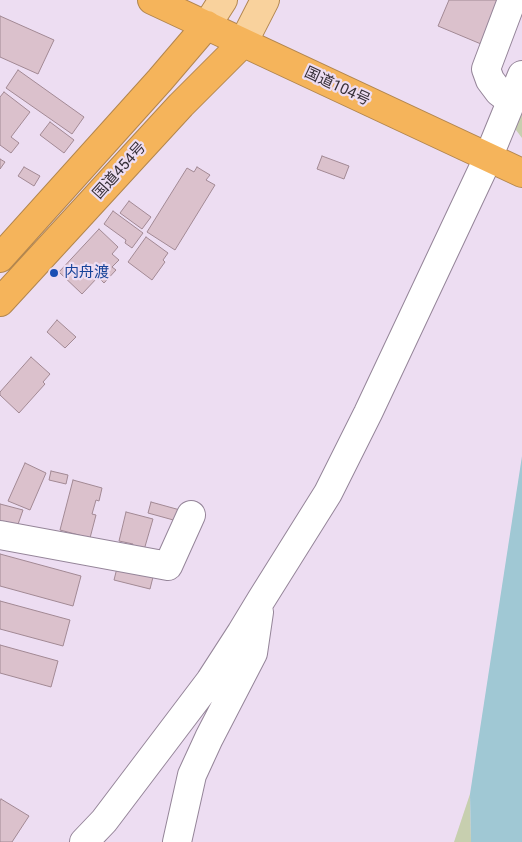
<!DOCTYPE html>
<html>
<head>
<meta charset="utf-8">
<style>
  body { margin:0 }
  canvas { display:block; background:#edddf2 }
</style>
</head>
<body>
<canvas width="522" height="842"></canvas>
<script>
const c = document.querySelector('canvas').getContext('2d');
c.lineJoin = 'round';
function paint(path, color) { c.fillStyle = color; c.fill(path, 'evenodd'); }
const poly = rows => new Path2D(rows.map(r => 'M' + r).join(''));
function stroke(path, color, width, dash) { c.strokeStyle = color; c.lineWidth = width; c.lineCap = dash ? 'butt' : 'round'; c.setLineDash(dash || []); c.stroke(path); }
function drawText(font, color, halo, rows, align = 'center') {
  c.font = font + ' Roboto,"Noto Sans JP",sans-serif'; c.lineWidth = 4.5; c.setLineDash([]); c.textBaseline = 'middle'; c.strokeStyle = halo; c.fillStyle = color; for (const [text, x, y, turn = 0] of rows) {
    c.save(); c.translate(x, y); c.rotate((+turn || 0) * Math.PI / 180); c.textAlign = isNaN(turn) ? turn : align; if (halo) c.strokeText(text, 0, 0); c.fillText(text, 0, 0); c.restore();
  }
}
paint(poly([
  [522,101,522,138,513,126],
  [470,794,471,842,454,842]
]), '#c7cfaf');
paint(poly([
  [522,456,522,842,471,842,470,794]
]), '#a0c8d4');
const building = poly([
  [449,0,500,0,481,44,438,26,449,0],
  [0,16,54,40,38,74,0,57,0,16],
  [18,70,84,117,72,134,6,88,18,70],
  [4,92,30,112,11,137,19,143,11,153,0,145,0,97,4,92],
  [50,122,74,140,64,153,40,135,50,122],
  [322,156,349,166,344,179,317,169,322,156],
  [0,159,5,162,0,169,0,159],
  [24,167,40,176,34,186,18,176,24,167],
  [197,167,210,175,206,180,215,185,175,250,147,232,187,168,194,172,197,167],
  [129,201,151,217,142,229,120,213,129,201],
  [113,211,143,233,132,248,125,243,126,240,104,224,113,211],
  [99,229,118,247,112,254,119,260,112,267,116,270,104,283,98,277,82,294,59,272,99,229],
  [146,237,168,253,163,260,165,262,152,280,128,262,146,237],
  [57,320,76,337,65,348,47,332,57,320],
  [31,357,50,374,43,382,45,384,19,413,0,395,0,392,31,357],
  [25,463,46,473,30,510,8,501,25,463],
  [51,471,68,475,66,484,49,480,51,471],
  [73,480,102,488,99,501,96,500,92,514,96,515,90,538,60,530,73,480],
  [151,502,180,510,177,521,148,513,151,502],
  [0,504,23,510,16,530,0,525,0,504],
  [126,512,153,519,144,550,132,547,133,544,119,541,126,512],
  [0,554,81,576,73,606,0,586,0,554],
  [117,568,153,577,150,589,114,580,117,568],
  [0,601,70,620,63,646,0,629,0,601],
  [0,645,58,661,51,687,0,673,0,645],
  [1,799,29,816,12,842,0,842,0,801,1,799]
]);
paint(building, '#dbc1cc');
stroke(building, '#a28994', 1);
const minor = poly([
  [511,101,499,92,490,80,486,69,512,0],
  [0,535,168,566,191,515],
  [84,842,104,821,210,681,241,633,261,600,328,493,368,413,488,158,522,75],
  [177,842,192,775,209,738,253,653,259,612]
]);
const major = poly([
  [207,25,223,0],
  [243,43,265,0]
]);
const highway = poly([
  [152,0,522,173],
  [0,258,160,80,207,25],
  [0,302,181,105,243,43]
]);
stroke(minor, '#958599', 30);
stroke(major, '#b2864f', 30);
stroke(highway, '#b2864f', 30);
stroke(minor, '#fff', 28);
stroke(major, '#f9d29d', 28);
stroke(highway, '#f5b45b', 28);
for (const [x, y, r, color] of [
  [54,273,5,"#1a4fb4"]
]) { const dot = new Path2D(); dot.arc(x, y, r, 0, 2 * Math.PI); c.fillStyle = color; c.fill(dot); stroke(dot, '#edddf2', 2); }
drawText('15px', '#373039', '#edddf2', [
  ["国道104号",337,87,25],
  ["国道454号",120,171,-48]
]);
drawText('15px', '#164399', '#edddf2', [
  ["内舟渡",64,273]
], 'left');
</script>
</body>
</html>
